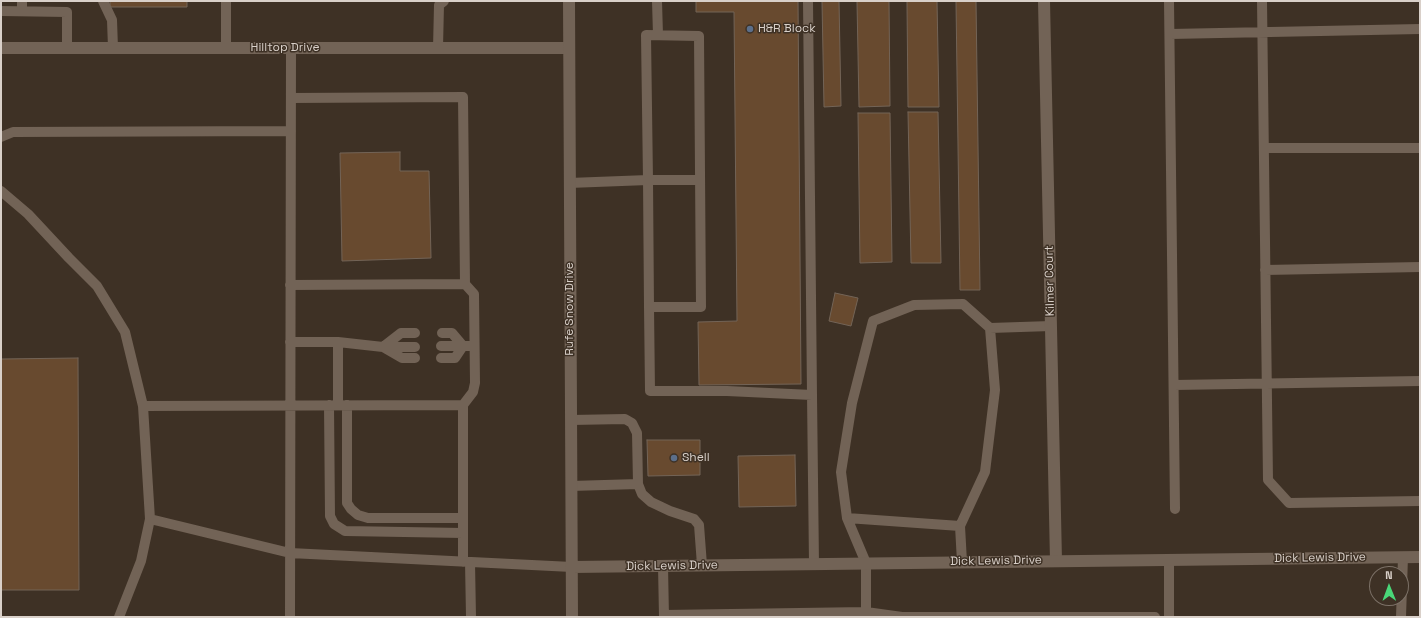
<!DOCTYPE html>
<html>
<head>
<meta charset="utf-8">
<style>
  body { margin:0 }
  #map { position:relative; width:1421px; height:618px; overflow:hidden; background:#3e3125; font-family:"Space Grotesk",sans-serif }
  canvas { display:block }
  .frame { position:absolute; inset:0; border:2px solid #d9d0c9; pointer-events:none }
  .north { position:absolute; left:1369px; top:566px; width:40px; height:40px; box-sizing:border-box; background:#3e3125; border:1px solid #7c7167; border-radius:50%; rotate:359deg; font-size:11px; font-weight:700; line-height:16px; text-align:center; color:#d9d0c9 }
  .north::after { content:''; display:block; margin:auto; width:14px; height:18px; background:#49d778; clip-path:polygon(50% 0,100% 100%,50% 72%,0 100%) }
</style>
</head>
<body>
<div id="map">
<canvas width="1421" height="618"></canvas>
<div class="frame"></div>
<div class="north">N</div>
</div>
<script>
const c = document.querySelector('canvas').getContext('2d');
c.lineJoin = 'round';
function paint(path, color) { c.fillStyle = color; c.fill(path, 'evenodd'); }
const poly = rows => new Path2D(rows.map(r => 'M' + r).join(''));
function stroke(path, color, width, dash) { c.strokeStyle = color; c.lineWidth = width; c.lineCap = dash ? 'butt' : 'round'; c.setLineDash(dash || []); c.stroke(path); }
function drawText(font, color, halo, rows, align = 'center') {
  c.font = font + ' "Space Grotesk",sans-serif'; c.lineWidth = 3; c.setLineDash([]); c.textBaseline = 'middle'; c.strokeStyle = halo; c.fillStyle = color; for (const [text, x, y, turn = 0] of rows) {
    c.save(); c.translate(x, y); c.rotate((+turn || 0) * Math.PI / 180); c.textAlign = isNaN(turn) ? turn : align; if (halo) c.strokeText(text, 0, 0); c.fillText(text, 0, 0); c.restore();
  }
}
const building = poly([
  [110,1,187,1,187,7,110,7,110,1],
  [696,1,798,1,801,384,699,385,698,322,737,321,734,12,696,12,696,1],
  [822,1,839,1,841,106,824,107,822,1],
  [857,1,889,1,890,106,859,107,857,1],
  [907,1,937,1,939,107,908,107,907,1],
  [956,1,976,1,980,290,960,290,956,1],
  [908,112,938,112,941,263,911,263,908,112],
  [858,113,890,113,892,262,860,263,858,113],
  [400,152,400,171,429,171,431,258,342,261,340,153,400,152],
  [835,293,858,298,851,326,829,321,835,293],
  [78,358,79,590,1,590,1,359,78,358],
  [647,440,700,440,700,475,648,476,647,440],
  [795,455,796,506,739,507,738,456,795,455]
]);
paint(building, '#684a2f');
stroke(building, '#736457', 1);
stroke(poly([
  [22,1,22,11],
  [103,1,112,20,113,48],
  [226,1,226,48],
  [657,1,658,35],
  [808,1,812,395],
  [1169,1,1175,509],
  [1262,1,1268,480,1289,503,1420,501],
  [1,11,67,12,67,48],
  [1170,34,1420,29],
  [438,48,439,5,444,1],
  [1,137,13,132,291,131],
  [1264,148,1420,148],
  [569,183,648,180,646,35,699,36,701,307,649,307,650,391,727,391,812,395,814,564],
  [1,191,28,214,69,258,97,286,125,332,143,406,150,519,141,561,119,617],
  [1265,270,1420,267],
  [290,285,465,284,463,97,291,98],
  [649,307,648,180,700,180],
  [990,328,1051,326],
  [442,333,452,333,463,346],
  [290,342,338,342,338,405],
  [338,342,383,347,415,347],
  [441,346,474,346],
  [383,347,401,333,415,333],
  [383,347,402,358,415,358],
  [441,358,455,358,463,346],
  [1174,385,1420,381],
  [329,405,330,516,334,524,345,531,463,533],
  [347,405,347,503,351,509,358,515,368,518,463,518],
  [463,405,473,392,475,383,474,294,465,284],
  [143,406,463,405,463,562],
  [571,420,625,419,632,423,637,433,638,484,642,494,651,502,670,511,694,519,699,525,702,565],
  [571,486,638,484],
  [847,518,960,526],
  [150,519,290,553,572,567],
  [470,562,471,617],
  [663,566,664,617],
  [866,612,902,617,1155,617],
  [664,615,866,612,866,563,847,518,841,472,852,403,873,321,914,305,963,304,990,328,995,390,985,472,960,526,962,562],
  [290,617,291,48],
  [1169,617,1169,560],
  [1401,617,1403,557]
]), '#726356', 10);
stroke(poly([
  [1044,1,1056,561],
  [1,48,568,48]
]), '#726356', 12);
stroke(poly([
  [569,1,572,617],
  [572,567,1420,557]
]), '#726356', 12);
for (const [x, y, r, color] of [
  [750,29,4,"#5c6f8a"],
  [674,458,4,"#5c6f8a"]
]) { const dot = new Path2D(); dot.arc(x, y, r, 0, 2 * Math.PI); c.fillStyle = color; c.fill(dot); stroke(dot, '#3e3125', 1.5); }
drawText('12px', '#d9d0c9', '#3e3125', [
  ["H&R Block",758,29],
  ["Shell",682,458]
], 'left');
drawText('12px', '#d9d0c9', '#3e3125', [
  ["Hilltop Drive",285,48],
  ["Kilmer Court",1050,281,-91],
  ["Rufe Snow Drive",570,309,-90],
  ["Dick Lewis Drive",1320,558,-1],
  ["Dick Lewis Drive",996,561,-1],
  ["Dick Lewis Drive",672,566,-1]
]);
</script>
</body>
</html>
